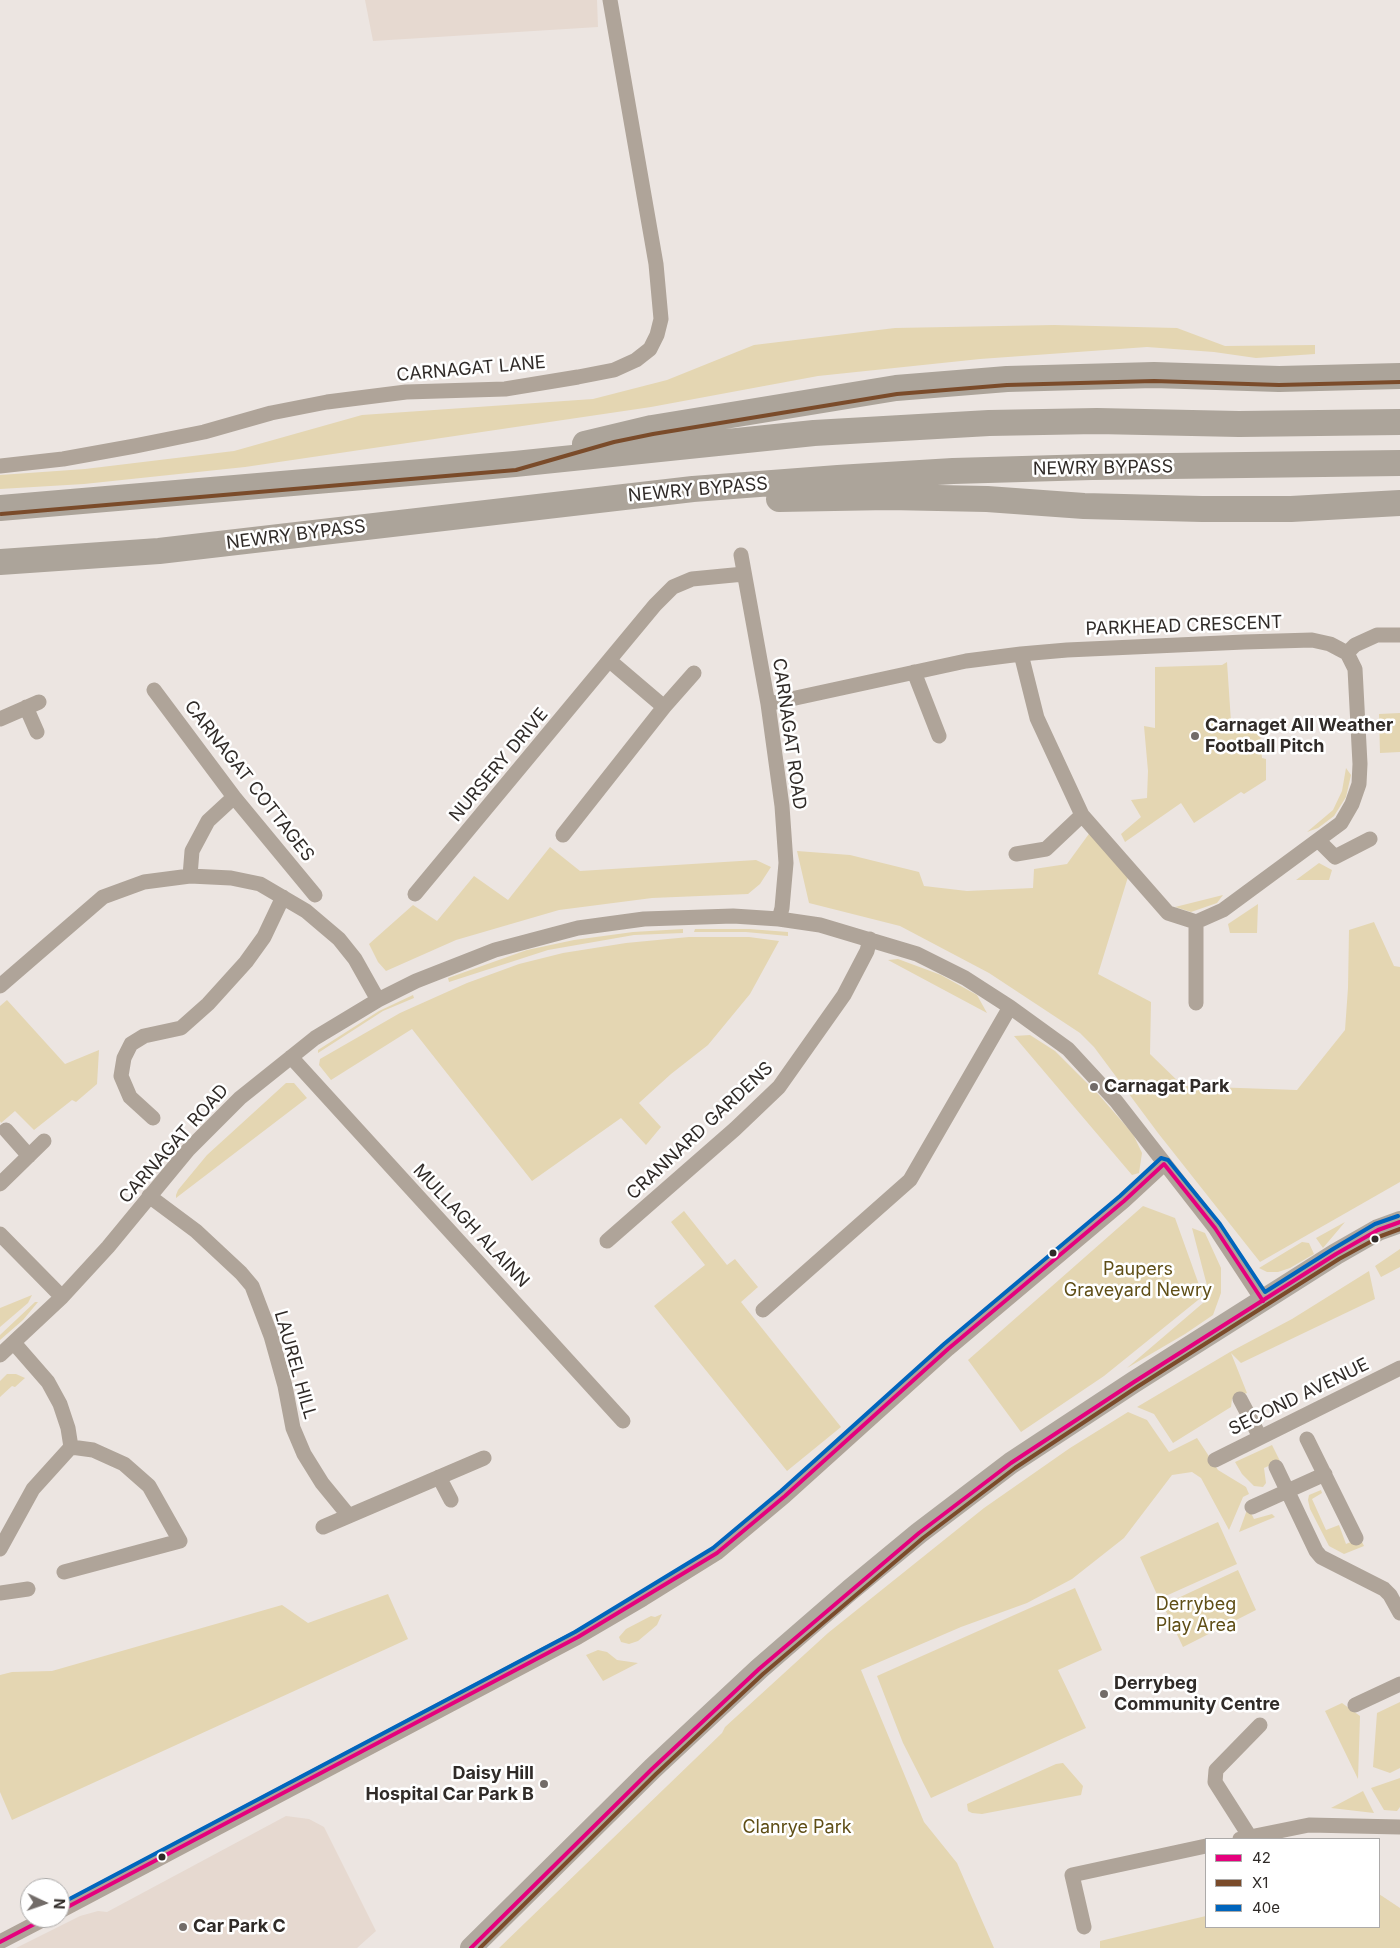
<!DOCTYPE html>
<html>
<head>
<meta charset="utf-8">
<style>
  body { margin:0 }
  #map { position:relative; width:1400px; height:1948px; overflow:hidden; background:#ece5e1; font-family:Inter,sans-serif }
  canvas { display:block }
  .legend { position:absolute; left:1205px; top:1838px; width:175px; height:90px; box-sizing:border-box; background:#fff; border:1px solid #acaaa9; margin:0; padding:6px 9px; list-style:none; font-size:15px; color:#302b28 }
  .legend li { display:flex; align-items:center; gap:10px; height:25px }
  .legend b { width:25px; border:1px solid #acaaa9 }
  .north { position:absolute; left:20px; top:1878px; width:50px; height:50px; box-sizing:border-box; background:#fff; border:1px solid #acaaa9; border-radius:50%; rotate:93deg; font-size:14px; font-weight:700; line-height:20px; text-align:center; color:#302b28 }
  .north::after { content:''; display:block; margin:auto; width:18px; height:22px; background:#726c69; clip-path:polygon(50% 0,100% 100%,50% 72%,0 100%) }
</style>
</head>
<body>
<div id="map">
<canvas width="1400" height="1948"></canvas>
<ul class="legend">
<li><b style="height:6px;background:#e5007d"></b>42</li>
<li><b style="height:6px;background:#7a4b2a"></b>X1</li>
<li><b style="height:6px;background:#0065bd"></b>40e</li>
</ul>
<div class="north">N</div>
</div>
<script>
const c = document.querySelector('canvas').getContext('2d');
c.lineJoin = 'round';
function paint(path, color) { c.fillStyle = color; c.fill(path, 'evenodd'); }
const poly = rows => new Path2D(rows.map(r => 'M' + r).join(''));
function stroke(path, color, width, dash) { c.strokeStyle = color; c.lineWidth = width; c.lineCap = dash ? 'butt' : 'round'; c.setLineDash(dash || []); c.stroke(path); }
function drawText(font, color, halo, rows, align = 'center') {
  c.font = font + ' Inter,sans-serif'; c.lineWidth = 5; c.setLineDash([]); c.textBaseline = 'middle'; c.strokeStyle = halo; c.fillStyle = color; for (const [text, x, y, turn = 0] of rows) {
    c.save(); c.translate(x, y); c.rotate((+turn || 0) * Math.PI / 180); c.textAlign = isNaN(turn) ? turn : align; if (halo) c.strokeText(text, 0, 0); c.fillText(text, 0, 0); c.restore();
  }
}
paint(poly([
  [365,0,597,0,598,27,373,41],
  [286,1816,309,1819,324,1827,376,1931,357,1948,16,1948,80,1916,98,1911,107,1912]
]), '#e6d9d0');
paint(poly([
  [1054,325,1177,328,1225,346,1315,345,1315,354,1256,358,1214,352,1147,347,980,359,818,376,651,407,245,467,84,484,0,489,0,475,85,469,234,451,362,415,593,399,667,380,754,345,895,328],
  [1227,662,1231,722,1259,720,1262,758,1266,759,1266,780,1244,794,1241,792,1194,823,1181,803,1125,842,1121,834,1141,817,1131,800,1147,798,1148,771,1144,726,1155,728,1155,667,1222,665],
  [1400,713,1400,752,1380,753,1379,714],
  [1346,768,1351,775,1346,797,1334,816,1318,828,1307,832,1333,810,1342,791],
  [1091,831,1128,877,1098,974,1151,1002,1150,1054,1183,1086,1297,1090,1345,1030,1348,988,1349,930,1374,922,1394,966,1400,967,1400,1182,1260,1262,1158,1133,1094,1047,1080,1033,989,973,900,926,809,903,797,851,850,855,919,872,924,886,967,891,1033,888,1034,869,1067,864],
  [550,847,580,871,756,860,771,867,760,884,748,894,652,898,559,910,456,940,386,971,378,962,369,944,413,905,437,921,474,876,508,900],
  [1319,863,1332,870,1329,880,1296,880],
  [1223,895,1217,903,1191,912,1175,907],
  [1258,904,1257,933,1230,933,1228,924],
  [683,929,683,933,634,935,548,950,449,982,448,978,527,950,574,940,633,932],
  [695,929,749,929,788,932,788,936,746,932,694,932],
  [689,937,749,937,779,941,750,994,708,1045,671,1074,639,1103,661,1127,646,1145,621,1118,532,1181,412,1029,331,1080,319,1065,320,1059,400,1013,467,983,519,964,563,953,626,943],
  [898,959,941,975,977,995,987,1013,888,960],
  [413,995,414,998,383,1011,318,1053,318,1050,379,1011],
  [7,1000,65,1064,99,1050,97,1084,76,1102,72,1100,34,1130,15,1111,1,1123,0,1121,0,1006],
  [1030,1035,1055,1051,1099,1095,1133,1134,1142,1153,1139,1173,1132,1175,1014,1036],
  [286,1083,294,1083,307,1098,176,1198,176,1195,178,1190,207,1155],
  [1143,1206,1175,1218,1203,1296,1104,1376,1021,1432,968,1360],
  [684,1211,727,1265,735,1259,758,1287,741,1302,841,1427,787,1471,654,1306,705,1265,671,1222],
  [1345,1222,1323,1248,1316,1238],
  [1192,1228,1205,1233,1221,1268,1221,1293,1213,1315,1185,1334,1127,1368,1210,1297],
  [1302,1242,1309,1243,1314,1254,1290,1268,1278,1272,1267,1272,1259,1268],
  [1400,1249,1400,1267,1381,1277,1375,1266],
  [1369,1271,1375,1299,1241,1363,1231,1353,1247,1393,1232,1399,1231,1407,1173,1443,1154,1414,1137,1407,1230,1352,1292,1319],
  [32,1295,28,1303,0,1327,0,1308],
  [35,1302,38,1302,23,1320,0,1340,0,1335],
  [7,1374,16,1374,25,1378,15,1387,12,1386,0,1397,0,1381],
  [1128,1412,1147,1420,1169,1452,1197,1438,1218,1470,1246,1487,1249,1494,1243,1497,1229,1530,1201,1478,1192,1472,1172,1475,1124,1538,1072,1579,1027,1603,961,1627,861,1670,924,1822,957,1863,994,1948,499,1948,722,1733,725,1727,828,1633,984,1508,1070,1448],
  [1272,1445,1280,1461,1264,1468,1266,1483,1263,1487,1254,1486,1242,1474,1235,1462],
  [1321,1490,1322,1493,1312,1499,1326,1530,1339,1525,1346,1544,1360,1538,1364,1546,1344,1554,1329,1546,1310,1509,1308,1500,1309,1495],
  [1248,1507,1254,1519,1272,1514,1275,1517,1239,1532],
  [1218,1522,1237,1564,1159,1599,1140,1557],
  [1238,1570,1256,1610,1183,1647,1163,1605],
  [1075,1588,1102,1650,1058,1670,1086,1728,931,1798,903,1743,877,1676],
  [388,1594,408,1639,12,1820,0,1792,0,1675,12,1672,52,1671,282,1605,308,1623],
  [662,1614,657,1625,638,1641,629,1644,621,1642,619,1637,626,1629,651,1616,655,1617],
  [598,1650,607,1652,617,1660,638,1663,603,1681,586,1655],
  [1400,1702,1400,1768,1390,1773,1373,1767,1377,1713],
  [1342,1703,1360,1716,1358,1779,1325,1711],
  [1063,1763,1083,1786,1081,1795,982,1814,972,1813,968,1811,967,1804,1056,1764],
  [1400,1778,1400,1807,1397,1811,1384,1810,1371,1788],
  [1363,1791,1374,1813,1331,1808],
  [1379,1894,1400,1908,1400,1948,1100,1948,1100,1941,1206,1916,1206,1927,1379,1927]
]), '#e4d6b2');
stroke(poly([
  [0,466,63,459,135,446,204,432,271,413,327,402,406,392,505,389,578,377,614,370,636,360,650,349,657,335,661,319,656,264,610,0],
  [741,555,768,704,782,806,786,863,782,908,779,919],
  [1347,653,1355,645,1377,635,1400,635],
  [610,661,664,707],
  [914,672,939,736],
  [154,690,234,797,315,895],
  [768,704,966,661,1021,654,1067,650,1244,642,1312,640,1330,644,1347,653,1355,669,1360,764,1359,784,1352,804,1341,823,1223,910,1196,922,1168,913,1082,815,1037,718,1021,654],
  [26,707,37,732],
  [0,719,39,702],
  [563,835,664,707,694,673],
  [1318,840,1335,857,1370,839],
  [1016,854,1046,849,1082,815],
  [190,876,192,851,208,821,234,797],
  [415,894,655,605,673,587,692,579,744,574],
  [1196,922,1196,1003],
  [0,986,103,897,144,882,190,876,231,878,260,884,306,911,339,939,355,959,378,1000],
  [291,1057,623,1421],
  [153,1118,130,1097,121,1076,124,1058,131,1044,144,1036,181,1028,208,1004,246,962,264,937,283,897],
  [6,1130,29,1156],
  [0,1184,44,1141],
  [149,1196,196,1231,241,1273,252,1286,271,1336,285,1386,293,1428,304,1454,322,1483,349,1516],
  [0,1234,62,1297],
  [607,1241,735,1129,779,1087,844,995,867,951,870,939],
  [763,1310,910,1180,1010,1007],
  [14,1343,48,1382,60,1404,68,1428,71,1447,93,1450,124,1464,149,1486,180,1541,64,1572],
  [0,1355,62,1297,108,1247,188,1150,240,1098,315,1038,378,1000,416,981,495,950,578,928,644,919,733,916,779,919,820,925,917,954,965,978,1010,1007,1068,1049,1116,1101,1215,1228,1263,1301],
  [1240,1399,1260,1437],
  [1307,1439,1356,1538],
  [1215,1460,1400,1368],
  [1276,1467,1316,1551,1321,1557,1384,1589,1390,1595,1400,1613],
  [439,1477,451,1500],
  [1252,1507,1325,1474],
  [323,1527,484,1458],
  [0,1549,33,1489,71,1447],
  [0,1593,28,1589],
  [1355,1705,1400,1684],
  [1250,1837,1215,1782,1216,1770,1260,1725],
  [1240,1839,1309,1825,1400,1827],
  [60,1911,578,1637,643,1599,717,1553,785,1496,948,1349,1124,1201,1164,1164],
  [1084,1927,1072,1875,1206,1846],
  [0,1942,46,1918]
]), '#afa499', 15);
stroke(poly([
  [471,1948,652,1769,759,1669,850,1590,919,1533,1011,1463,1134,1382,1336,1254,1378,1230,1400,1222]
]), '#b0a89e', 22);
stroke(poly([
  [585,444,652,428,896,388,1007,379,1154,375,1279,379,1400,376],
  [779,499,889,497,987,499,1084,506,1202,509,1291,509,1400,503],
  [0,508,515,464,814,433,989,423,1097,421,1239,424,1400,422],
  [0,562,159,551,693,489,838,478,953,471,1092,467,1400,463]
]), '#aca49a', 26);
stroke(poly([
  [60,1911,578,1637,717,1553,785,1496,948,1349,1124,1201,1164,1164,1215,1228,1263,1301],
  [0,1942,46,1918],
  [471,1948,652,1769,759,1669,919,1533,1011,1463,1134,1382,1336,1254,1378,1230,1400,1222]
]), '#e5007d', 4);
stroke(poly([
  [1,514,516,470,614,442,653,434,897,394,1007,385,1154,381,1279,385,1400,382],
  [480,1948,656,1774,763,1674,923,1538,1015,1468,1137,1387,1339,1259,1381,1236,1400,1229]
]), '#7a4b2a', 4);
stroke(poly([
  [60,1904,575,1632,713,1548,781,1491,944,1344,1120,1196,1161,1158,1168,1160,1220,1224,1265,1292,1333,1249,1375,1224,1398,1216]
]), '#0065bd', 4);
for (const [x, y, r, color] of [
  [1195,736,5,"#726c69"],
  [1094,1087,5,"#726c69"],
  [1375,1239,4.5,"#302b28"],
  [1053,1253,4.5,"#302b28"],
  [1104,1694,5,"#726c69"],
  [544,1784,5,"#726c69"],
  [162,1857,4.5,"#302b28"],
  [183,1927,5,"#726c69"]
]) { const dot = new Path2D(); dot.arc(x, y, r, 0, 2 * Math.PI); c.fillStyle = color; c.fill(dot); stroke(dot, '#fff', 2); }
drawText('18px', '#302b28', '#fff', [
  ["CARNAGAT LANE",471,369,-5],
  ["NEWRY BYPASS",1103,468,-1],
  ["NEWRY BYPASS",698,490,-5],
  ["NEWRY BYPASS",296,535,-7],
  ["PARKHEAD CRESCENT",1184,626,-2],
  ["CARNAGAT ROAD",789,734,82],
  ["NURSERY DRIVE",499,765,-50],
  ["CARNAGAT COTTAGES",249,781,52],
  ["CRANNARD GARDENS",700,1131,-43],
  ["CARNAGAT ROAD",174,1144,-48],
  ["MULLAGH ALAINN",471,1226,47],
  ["LAUREL HILL",295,1365,74],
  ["SECOND AVENUE",1299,1397,-26]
]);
drawText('bold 18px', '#302b28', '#fff', [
  ["Carnaget All Weather",1205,726],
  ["Football Pitch",1205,747],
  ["Carnagat Park",1104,1087],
  ["Derrybeg",1114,1684],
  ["Community Centre",1114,1705],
  ["Daisy Hill",534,1774,"right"],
  ["Hospital Car Park B",534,1795,"right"],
  ["Car Park C",193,1927]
], 'left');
drawText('18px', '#5f4e16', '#fff', [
  ["Paupers",1138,1270],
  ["Graveyard Newry",1138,1291],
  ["Derrybeg",1196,1605],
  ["Play Area",1196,1626],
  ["Clanrye Park",797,1828]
]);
</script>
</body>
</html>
